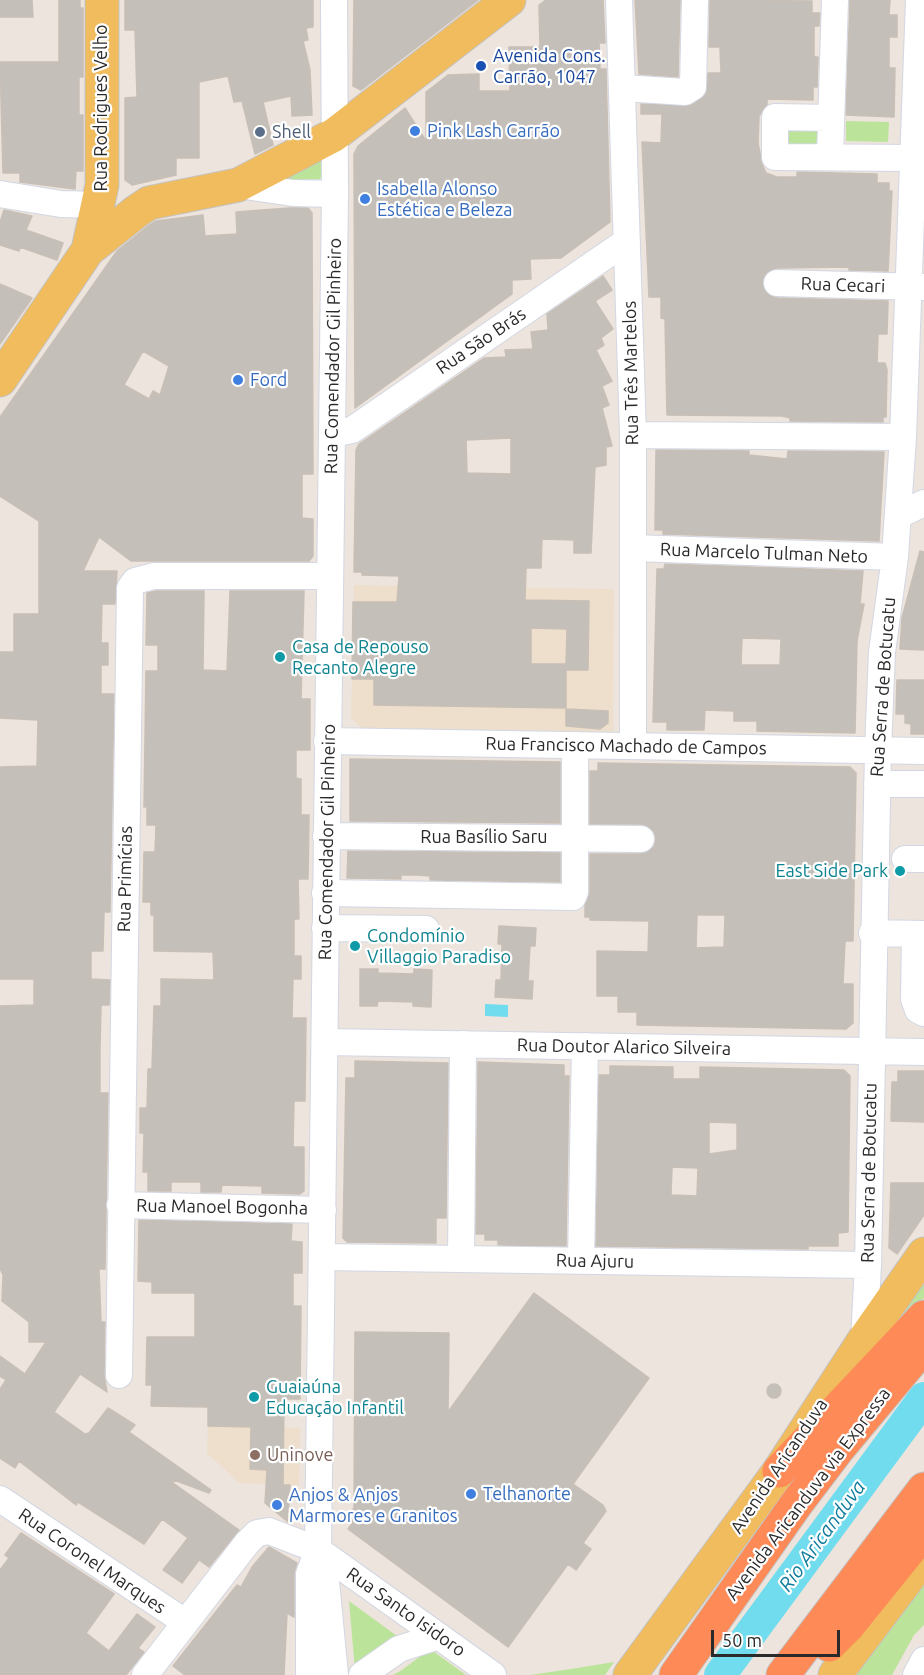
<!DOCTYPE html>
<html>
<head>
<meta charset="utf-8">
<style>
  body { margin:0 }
  #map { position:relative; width:924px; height:1675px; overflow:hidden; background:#ece4dd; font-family:Ubuntu,sans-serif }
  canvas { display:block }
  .scale { position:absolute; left:711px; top:1630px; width:129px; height:27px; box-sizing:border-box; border:3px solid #2a2a2a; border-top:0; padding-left:8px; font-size:18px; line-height:21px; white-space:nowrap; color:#2a2a2a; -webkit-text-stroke:4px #fff; paint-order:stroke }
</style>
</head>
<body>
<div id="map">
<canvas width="924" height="1675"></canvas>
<div class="scale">50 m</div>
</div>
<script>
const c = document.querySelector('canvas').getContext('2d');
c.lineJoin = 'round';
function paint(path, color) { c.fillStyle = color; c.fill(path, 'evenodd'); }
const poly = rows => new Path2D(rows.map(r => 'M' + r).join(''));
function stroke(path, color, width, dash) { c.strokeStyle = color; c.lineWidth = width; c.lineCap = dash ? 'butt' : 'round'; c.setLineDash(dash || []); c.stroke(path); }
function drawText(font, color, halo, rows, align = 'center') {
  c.font = font + ' Ubuntu,sans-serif'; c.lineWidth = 4.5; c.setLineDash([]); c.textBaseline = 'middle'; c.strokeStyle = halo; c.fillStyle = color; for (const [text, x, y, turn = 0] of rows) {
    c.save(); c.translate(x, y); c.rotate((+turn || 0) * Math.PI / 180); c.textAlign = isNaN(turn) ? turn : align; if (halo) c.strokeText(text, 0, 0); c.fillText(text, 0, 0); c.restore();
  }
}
paint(poly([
  [354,585,614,589,613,732,363,729,351,718],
  [208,1426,300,1428,299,1485,239,1483,207,1453]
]), '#eedfcc');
paint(poly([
  [846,121,889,122,888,142,846,141],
  [788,128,821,130,820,148,788,148],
  [315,158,323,161,323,173,320,179,283,181],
  [924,1265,924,1298,894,1323],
  [924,1578,924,1625,914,1635,892,1675,853,1675],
  [349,1601,397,1636,355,1670],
  [430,1649,466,1675,393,1675,402,1670],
  [614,1662,605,1675,530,1675,571,1669]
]), '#bbe399');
paint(poly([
  [485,1004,508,1005,508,1017,485,1016]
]), '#70dcee');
stroke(poly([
  [720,1675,924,1398]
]), '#70dcee', 32);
const building = poly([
  [0,0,32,0,33,17,0,17,0,0],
  [59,0,80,0,80,8,83,8,83,77,79,77,79,115,83,115,83,171,76,171,75,189,20,182,20,173,3,173,0,62,59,62,59,0],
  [125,0,313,0,313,27,306,28,308,40,303,41,310,70,312,115,292,116,291,96,263,102,273,145,255,154,242,101,234,102,228,76,199,82,199,158,176,158,176,175,132,185,125,180,125,98,137,97,135,30,125,30,125,0],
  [354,0,478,0,361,90,353,86,354,0],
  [546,0,603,0,605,43,599,43,600,69,606,69,610,222,561,258,530,259,531,279,512,280,512,294,355,408,354,154,358,146,405,108,426,141,426,92,448,75,479,74,479,91,510,91,509,47,540,47,539,5,546,0],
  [635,0,680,0,678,77,639,74,635,0],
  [710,0,812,1,812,13,820,13,819,26,814,26,814,57,818,57,817,87,813,87,813,100,767,99,767,105,759,116,758,143,762,164,766,173,777,177,797,177,797,172,877,174,877,183,889,183,889,191,892,191,888,271,849,270,849,267,777,268,765,275,762,283,769,295,777,298,888,301,887,334,878,334,877,363,885,363,887,370,886,417,883,417,883,422,790,421,790,418,782,416,667,415,665,319,661,318,661,297,649,297,642,142,661,143,662,114,641,114,641,104,692,105,706,94,708,73,721,73,720,47,709,47,710,0],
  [850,0,890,0,889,15,897,15,897,37,889,37,889,68,895,68,894,117,846,115,850,0],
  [289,208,308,208,312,213,313,474,302,474,302,518,313,519,313,556,309,561,131,561,99,537,83,571,117,571,115,604,102,604,101,643,108,643,108,665,101,665,101,694,114,694,110,912,104,912,103,951,91,951,91,979,110,980,109,1005,101,1005,100,1047,100,1093,108,1093,105,1269,99,1269,101,1322,105,1322,104,1375,107,1392,80,1374,54,1412,85,1434,89,1433,108,1408,135,1425,129,1432,211,1490,209,1493,174,1480,173,1483,239,1530,209,1567,199,1560,182,1583,163,1570,188,1538,162,1519,144,1544,78,1502,76,1505,19,1461,15,1468,0,1458,0,1389,6,1380,0,1376,0,1356,25,1374,46,1342,29,1342,29,1322,2,1301,3,1275,0,1268,0,1006,34,1005,34,979,0,979,0,767,37,766,38,720,0,718,0,652,14,652,14,614,39,614,39,521,0,496,0,417,117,251,148,226,156,221,203,215,205,236,237,234,236,212,289,208],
  [143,351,169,366,160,395,153,391,149,399,124,385,143,351],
  [4,210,32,216,26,230,63,243,57,260,20,247,19,251,0,245,0,222,4,210],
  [603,276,612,290,595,301,613,329,601,338,604,345,596,350,612,381,602,386,609,405,602,408,612,446,606,447,606,465,595,467,591,553,574,553,574,540,542,539,541,568,526,568,525,600,589,601,588,670,566,670,566,708,374,705,374,679,352,679,353,602,397,602,399,576,362,575,362,572,354,572,356,450,359,444,484,358,506,357,505,350,533,349,531,332,548,330,547,314,603,276],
  [511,438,511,474,467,473,466,440,511,438],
  [531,628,567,629,566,664,531,664,531,628],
  [0,284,32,298,0,344,0,284],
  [656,450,749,451,749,455,787,459,788,451,884,452,879,541,663,534,663,530,655,530,656,450],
  [920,551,924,552,924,650,900,649,902,618,920,551],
  [665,564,863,571,860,604,864,604,857,641,855,733,757,731,757,721,734,721,734,711,705,710,704,730,667,730,667,722,653,722,657,569,664,569,665,564],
  [742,638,781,639,780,665,741,665,742,638],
  [156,591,204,591,203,670,227,671,230,591,304,591,301,699,310,699,310,750,296,750,296,778,301,779,301,815,309,815,308,879,298,879,299,919,294,919,294,956,301,956,301,979,293,979,292,1018,306,1018,305,1101,294,1101,293,1147,304,1147,304,1191,300,1194,262,1193,262,1186,222,1185,221,1192,201,1192,201,1182,171,1182,171,1191,148,1191,148,1172,143,1172,144,1133,140,1133,140,1108,147,1108,148,1069,152,1069,154,1006,161,1006,161,979,214,980,213,952,154,951,154,915,151,915,151,902,143,902,144,852,155,852,156,825,147,825,147,807,144,807,146,671,158,671,158,645,146,645,147,593,156,591],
  [897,680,924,680,924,734,911,734,911,724,905,723,905,714,896,714,897,680],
  [566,709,608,711,608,723,600,729,566,726,566,709],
  [350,759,560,762,560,823,350,821,350,759],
  [598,763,850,767,856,773,853,941,845,941,843,984,853,984,853,1023,846,1029,637,1025,637,1012,618,1012,618,996,597,996,597,951,648,952,649,921,590,920,590,917,585,917,585,905,590,892,590,854,641,854,654,847,656,839,654,831,642,824,590,824,590,771,598,771,598,763],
  [697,915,725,915,724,947,696,948,697,915],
  [348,851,560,853,560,882,430,880,430,876,417,875,401,875,401,879,347,878,348,851],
  [499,926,536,928,535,946,530,946,528,981,533,981,532,999,495,997,496,980,501,980,502,944,498,944,499,926],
  [360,969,378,969,378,973,414,974,414,969,432,970,431,1007,413,1006,413,1002,378,1001,377,1006,360,1006,360,969],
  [355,1061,448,1063,446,1218,436,1218,436,1243,347,1242,343,1238,346,1078,355,1078,355,1061],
  [478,1062,564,1065,564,1076,569,1076,566,1246,498,1245,498,1240,485,1240,485,1234,476,1234,478,1062],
  [610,1066,673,1067,673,1079,700,1079,700,1067,844,1070,850,1076,848,1232,838,1233,838,1246,808,1246,808,1249,596,1246,599,1075,610,1075,610,1066],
  [709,1122,737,1123,737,1150,709,1154,709,1122],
  [672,1167,698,1168,697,1196,671,1195,672,1167],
  [898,1071,924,1071,924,1122,891,1121,892,1082,898,1082,898,1071],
  [891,1183,924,1183,924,1215,897,1254,889,1248,891,1183],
  [139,1220,292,1224,291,1241,302,1242,302,1273,293,1273,293,1306,301,1306,300,1399,284,1399,283,1485,290,1485,288,1522,265,1503,267,1470,250,1469,251,1427,208,1426,208,1407,151,1406,152,1385,146,1385,147,1337,195,1337,195,1293,152,1293,152,1282,138,1281,139,1220],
  [534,1293,649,1378,573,1484,603,1505,606,1511,583,1543,591,1549,576,1570,568,1564,508,1647,348,1529,353,1522,347,1517,354,1508,355,1332,449,1333,448,1412,534,1293],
  '767 1391a7 7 0 1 1 14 0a7 7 0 1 1-14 0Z',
  [21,1533,114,1594,86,1633,109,1651,137,1614,155,1627,138,1648,144,1652,126,1675,0,1675,0,1570,9,1558,5,1555,21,1533],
  [269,1547,297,1563,294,1574,294,1617,287,1613,284,1675,185,1675,173,1666,237,1585,241,1587,252,1567,269,1547]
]);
paint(building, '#c4bfb8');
stroke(building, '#c8bfb6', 1.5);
const minor = poly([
  [334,0,335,194,318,1550,326,1581,335,1675],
  [619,0,633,435,633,746],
  [622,88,685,92,693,87,695,0],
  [831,118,775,117,775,157,913,158],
  [830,157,835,0],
  [238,185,293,193,335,194],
  [0,194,61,204,100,205],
  [777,283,923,287],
  [332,434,352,430,627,241],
  [633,435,903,437],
  [899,515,924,503],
  [633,548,895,557],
  [327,741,924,751],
  [877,784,924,784],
  [326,836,641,839],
  [905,859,924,859],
  [325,893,573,897,575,892,575,745],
  [325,928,426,929],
  [872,933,924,934],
  [915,934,914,999,918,1010,924,1013],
  [325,1042,924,1052],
  [120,1205,323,1210],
  [322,1257,868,1265],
  [461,1259,463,1044],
  [581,1261,585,1046],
  [864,1340,868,1265,878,750,882,652,895,557,903,437,919,0],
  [119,1375,130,588,135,581,154,576,330,576],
  [0,1499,185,1622],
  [145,1675,247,1543,257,1533,269,1531,318,1550,493,1675],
  [309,1675,309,1574,315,1558],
  [362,1675,399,1649,439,1636],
  [916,1675,924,1660]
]);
const major = poly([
  [88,250,102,185,102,0],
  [0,380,88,250,137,211,149,203,238,185,334,135,509,0],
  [630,1675,779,1471,864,1340,924,1254],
  [835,1675,924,1557]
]);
const highway = poly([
  [779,1471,924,1317],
  [829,1645,849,1625,924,1532],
  [676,1675,797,1503,838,1449,924,1346],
  [783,1675,924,1489]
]);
stroke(minor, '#d2d7e3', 28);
stroke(major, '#c3c3c3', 35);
stroke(highway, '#c3c3c3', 35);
stroke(minor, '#fff', 26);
stroke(major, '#f0bc5e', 33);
stroke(highway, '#fd8a57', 33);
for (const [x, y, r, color] of [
  [481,66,6,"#1a4fb4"],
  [415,131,6,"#3f7fe0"],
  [260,132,6,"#5c6f8a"],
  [365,199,6,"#3f7fe0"],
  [238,380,6,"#3f7fe0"],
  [280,657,6,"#0f9aa8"],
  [900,871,6,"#0f9aa8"],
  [355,946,6,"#0f9aa8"],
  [254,1397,6,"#0f9aa8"],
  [255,1455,6,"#8d6e63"],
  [471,1494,6,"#3f7fe0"],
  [277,1505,6,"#3f7fe0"]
]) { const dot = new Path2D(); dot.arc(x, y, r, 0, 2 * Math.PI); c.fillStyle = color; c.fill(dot); stroke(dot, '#fff', 2); }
drawText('18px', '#164399', '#fff', [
  ["Avenida Cons.",493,56],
  ["Carrão, 1047",493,77]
], 'left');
drawText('18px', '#2a2a2a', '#fff', [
  ["Rua Rodrigues Velho",101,108,-90],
  ["Rua Cecari",843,285,2],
  ["Rua São Brás",481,341,-34],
  ["Rua Comendador Gil Pinheiro",333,356,-89],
  ["Rua Três Martelos",631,373,-91],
  ["Rua Marcelo Tulman Neto",764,553,2],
  ["Rua Serra de Botucatu",883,687,-86],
  ["Rua Francisco Machado de Campos",626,746,1],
  ["Rua Basílio Saru",484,837],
  ["Rua Comendador Gil Pinheiro",327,842,-89],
  ["Rua Primícias",125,879,-89],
  ["Rua Doutor Alarico Silveira",624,1047,1],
  ["Rua Serra de Botucatu",869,1173,-89],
  ["Rua Manoel Bogonha",222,1207,1],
  ["Rua Ajuru",595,1261,1],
  ["Avenida Aricanduva",779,1466,-56],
  ["Avenida Aricanduva via Expressa",808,1494,-53],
  ["Rua Coronel Marques",92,1561,34],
  ["Rua Santo Isidoro",406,1612,35]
]);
drawText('18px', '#366cbe', '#fff', [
  ["Pink Lash Carrão",427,131],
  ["Isabella Alonso",377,189],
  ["Estética e Beleza",377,210],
  ["Ford",250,380],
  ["Telhanorte",483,1494],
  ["Anjos & Anjos",289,1495],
  ["Marmores e Granitos",289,1516]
], 'left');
drawText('18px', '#4e5e75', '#fff', [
  ["Shell",272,132]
], 'left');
drawText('18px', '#0d838f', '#fff', [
  ["Casa de Repouso",292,647],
  ["Recanto Alegre",292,668],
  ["East Side Park",888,871,"right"],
  ["Condomínio",367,936],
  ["Villaggio Paradiso",367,957],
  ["Guaiaúna",266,1387],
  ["Educação Infantil",266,1408]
], 'left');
drawText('18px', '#785e54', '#fff', [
  ["Uninove",267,1455]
], 'left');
drawText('italic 20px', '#0e7c9b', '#fff', [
  ["Rio Aricanduva",822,1536,-54]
]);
</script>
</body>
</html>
